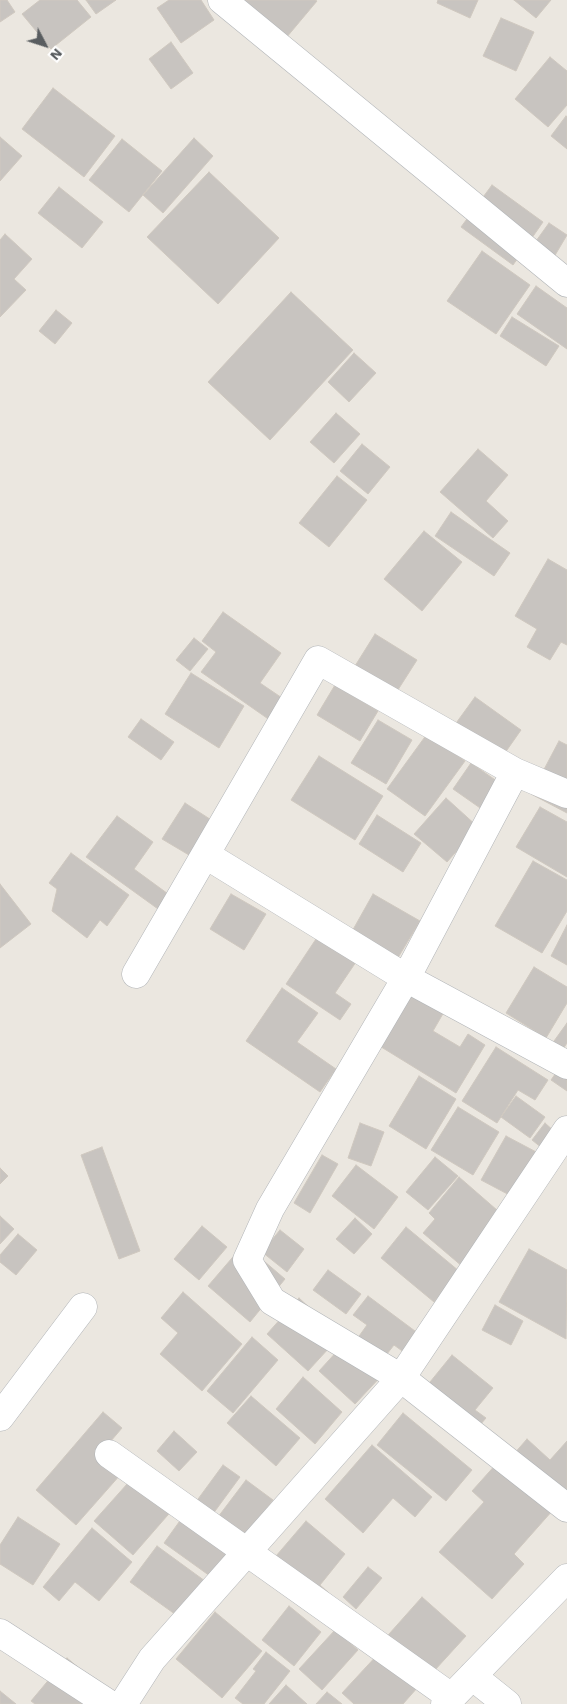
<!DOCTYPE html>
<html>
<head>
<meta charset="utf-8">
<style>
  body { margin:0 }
  #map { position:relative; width:567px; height:1704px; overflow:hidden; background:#ebe7e0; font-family:"Work Sans",sans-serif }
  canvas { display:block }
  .north { position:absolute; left:20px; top:20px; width:50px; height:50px; -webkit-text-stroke:4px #fff; paint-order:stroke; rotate:130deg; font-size:14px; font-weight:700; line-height:20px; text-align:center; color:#595d60 }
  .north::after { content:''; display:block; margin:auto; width:18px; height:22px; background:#595d60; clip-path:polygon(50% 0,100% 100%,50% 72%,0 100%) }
</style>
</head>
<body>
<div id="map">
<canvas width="567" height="1704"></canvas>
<div class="north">N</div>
</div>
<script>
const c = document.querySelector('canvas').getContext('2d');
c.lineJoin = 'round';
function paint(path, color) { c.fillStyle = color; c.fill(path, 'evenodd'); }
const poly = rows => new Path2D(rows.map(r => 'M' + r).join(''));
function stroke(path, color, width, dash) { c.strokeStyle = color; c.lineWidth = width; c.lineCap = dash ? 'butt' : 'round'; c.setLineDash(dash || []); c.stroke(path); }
const building = poly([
  [0,0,7,0,15,12,0,22,0,0],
  [40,0,77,0,91,17,51,49,22,14,40,0],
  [86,0,116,0,96,14,86,0],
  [169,0,201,0,214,20,181,43,157,8,169,0],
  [241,0,315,0,317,1,286,38,241,0],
  [438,0,478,0,470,18,437,3,438,0],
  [514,0,551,0,536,18,514,0],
  [501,18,534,32,516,71,483,56,501,18],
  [171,42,193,73,171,89,149,59,171,42],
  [550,57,567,71,567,105,548,127,515,99,550,57],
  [53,88,115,136,84,177,22,129,53,88],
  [566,116,567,117,567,149,551,136,566,116],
  [0,137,22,156,0,181,0,137],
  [194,138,213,156,163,213,143,195,194,138],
  [122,139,162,171,129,212,89,180,122,139],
  [209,172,279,238,218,304,147,237,209,172],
  [492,185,543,222,513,265,461,227,492,185],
  [59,187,103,222,82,248,38,213,59,187],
  [549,223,567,235,551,262,531,248,549,223],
  [5,234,32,259,14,279,26,290,0,317,0,240,5,234],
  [482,251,530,285,496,334,447,301,482,251],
  [536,286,567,308,567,349,517,314,536,286],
  [291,292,353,350,270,440,208,382,291,292],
  [56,310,72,323,55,344,39,331,56,310],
  [512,317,559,346,546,366,500,336,512,317],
  [354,353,376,373,349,402,328,382,354,353],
  [336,413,360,434,334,463,310,442,336,413],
  [362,444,390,467,368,494,340,471,362,444],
  [478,449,508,475,486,501,508,521,493,538,440,492,478,449],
  [337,476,367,500,329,547,299,523,337,476],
  [451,512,510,553,494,576,435,536,451,512],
  [424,531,462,562,422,611,384,579,424,531],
  [548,559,567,570,567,645,561,642,550,660,527,647,537,629,515,616,548,559],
  [223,612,281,653,260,683,288,702,274,723,201,672,216,652,202,641,223,612],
  [375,634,417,660,387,707,345,682,375,634],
  [194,638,208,649,190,671,176,660,194,638],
  [191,673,244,706,219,748,165,714,191,673],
  [335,685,378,711,360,741,317,715,335,685],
  [475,697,521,730,493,770,446,737,475,697],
  [141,719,174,742,161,760,128,737,141,719],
  [378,720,412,740,386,784,351,763,378,720],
  [427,734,465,761,425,816,387,789,427,734],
  [559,741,567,745,567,813,531,794,559,741],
  [319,756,383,796,355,840,291,800,319,756],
  [471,763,501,784,483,810,453,789,471,763],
  [446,798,478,827,447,862,414,834,446,798],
  [185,803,216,823,194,858,162,839,185,803],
  [540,807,567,822,567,877,516,847,540,807],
  [377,815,421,843,403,872,359,844,377,815],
  [117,816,153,842,134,869,175,899,165,914,86,857,117,816],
  [71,853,129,895,107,926,100,920,87,938,52,911,57,889,49,883,71,853],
  [533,861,567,880,567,911,542,953,495,926,533,861],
  [0,884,31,924,0,948,0,884],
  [231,894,266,914,244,950,210,929,231,894],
  [373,894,420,921,396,961,350,935,373,894],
  [567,925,567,965,551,956,567,925],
  [318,936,356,962,335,993,351,1004,340,1020,286,984,318,936],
  [534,967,567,987,567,1003,546,1038,506,1013,534,967],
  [415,985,448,1005,433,1031,460,1047,468,1034,485,1045,456,1093,378,1045,415,985],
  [282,988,318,1013,297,1042,336,1069,320,1092,246,1041,282,988],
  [567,1023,567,1043,559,1055,549,1048,567,1023],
  [496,1047,548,1080,535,1100,518,1090,497,1123,462,1101,496,1047],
  [560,1067,567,1072,567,1091,551,1080,560,1067],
  [419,1076,456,1099,426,1149,389,1126,419,1076],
  [516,1096,545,1117,530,1138,501,1117,516,1096],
  [458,1107,499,1132,473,1175,431,1150,458,1107],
  [360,1123,384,1132,371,1166,348,1158,360,1123],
  [545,1123,555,1132,542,1148,532,1140,545,1123],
  [506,1136,540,1154,515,1198,481,1180,506,1136],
  [102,1147,140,1251,119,1259,81,1155,102,1147],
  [322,1155,338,1164,310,1213,294,1203,322,1155],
  [435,1157,458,1176,428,1210,406,1192,435,1157],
  [356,1165,398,1197,374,1229,332,1196,356,1165],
  [0,1168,8,1176,0,1184,0,1168],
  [459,1177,505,1217,463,1267,423,1233,435,1219,429,1213,459,1177],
  [0,1216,14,1229,0,1244,0,1216],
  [355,1218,372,1234,354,1254,336,1239,355,1218],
  [202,1226,227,1247,199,1280,174,1259,202,1226],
  [406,1227,459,1271,434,1302,381,1258,406,1227],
  [280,1230,304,1249,287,1272,262,1252,280,1230],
  [18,1234,37,1250,16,1275,0,1262,0,1255,18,1234],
  [244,1244,285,1279,250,1322,208,1286,244,1244],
  [529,1249,567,1270,566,1339,499,1302,529,1249],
  [328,1270,361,1294,346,1314,313,1290,328,1270],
  [183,1292,242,1344,202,1391,160,1354,178,1333,161,1318,183,1292],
  [368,1296,419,1334,405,1353,394,1345,383,1359,357,1339,367,1325,353,1315,368,1296],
  [299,1298,340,1336,308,1371,267,1334,299,1298],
  [495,1305,523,1321,511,1345,482,1330,495,1305],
  [252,1337,278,1360,233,1413,207,1391,252,1337],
  [350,1337,386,1371,355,1404,319,1371,350,1337],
  [452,1355,493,1388,475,1410,486,1418,468,1439,417,1398,452,1355],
  [303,1377,342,1412,315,1444,276,1409,303,1377],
  [251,1396,300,1438,276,1466,227,1423,251,1396],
  [103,1412,122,1428,99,1455,121,1474,76,1525,36,1490,103,1412],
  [403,1413,472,1470,446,1501,377,1445,403,1413],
  [174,1431,197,1452,179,1471,157,1451,174,1431],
  [527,1439,550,1460,567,1441,567,1503,513,1455,527,1439],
  [372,1445,432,1497,415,1517,393,1498,363,1533,325,1499,372,1445],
  [498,1462,553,1510,514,1554,524,1564,492,1599,439,1552,484,1502,472,1491,498,1462],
  [223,1465,240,1477,207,1522,190,1510,223,1465],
  [136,1474,174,1508,133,1555,94,1521,136,1474],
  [246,1480,273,1500,245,1537,218,1517,246,1480],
  [187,1511,233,1545,210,1576,164,1543,187,1511],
  [18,1517,60,1544,33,1585,0,1564,0,1545,18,1517],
  [306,1521,345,1554,320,1585,339,1602,264,1570,306,1521],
  [92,1528,132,1562,99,1601,75,1582,59,1601,43,1587,92,1528],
  [157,1546,205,1581,179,1617,130,1582,157,1546],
  [368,1567,382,1578,356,1609,343,1597,368,1567],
  [422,1597,466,1636,424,1682,381,1643,422,1597],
  [289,1606,321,1632,294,1666,262,1640,289,1606],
  [215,1612,262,1651,222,1698,176,1659,215,1612],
  [335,1630,358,1650,322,1690,299,1669,335,1630],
  [266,1652,290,1671,264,1704,243,1704,235,1698,256,1671,253,1669,266,1652],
  [380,1652,418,1687,403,1704,354,1704,342,1693,380,1652],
  [67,1658,105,1690,93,1704,35,1704,31,1701,67,1658],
  [286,1685,307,1704,269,1704,286,1685],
  [0,1691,16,1704,0,1704,0,1691],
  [327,1692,342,1704,316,1704,327,1692]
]);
paint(building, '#c8c4c0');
stroke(building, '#cfc8bf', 1);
const minor = poly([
  [222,0,567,283],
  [515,772,406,978,270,1209,247,1260,272,1301,401,1378,567,1508],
  [206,855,406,978,567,1065],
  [136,974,318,660,515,772,567,794],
  [0,1417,83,1307],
  [109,1454,451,1697],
  [0,1633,109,1704],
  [472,1676,507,1704],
  [123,1704,152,1659,401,1378,567,1130],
  [445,1704,567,1578]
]);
stroke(minor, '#b1b4b7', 29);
stroke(minor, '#fff', 28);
</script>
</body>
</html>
